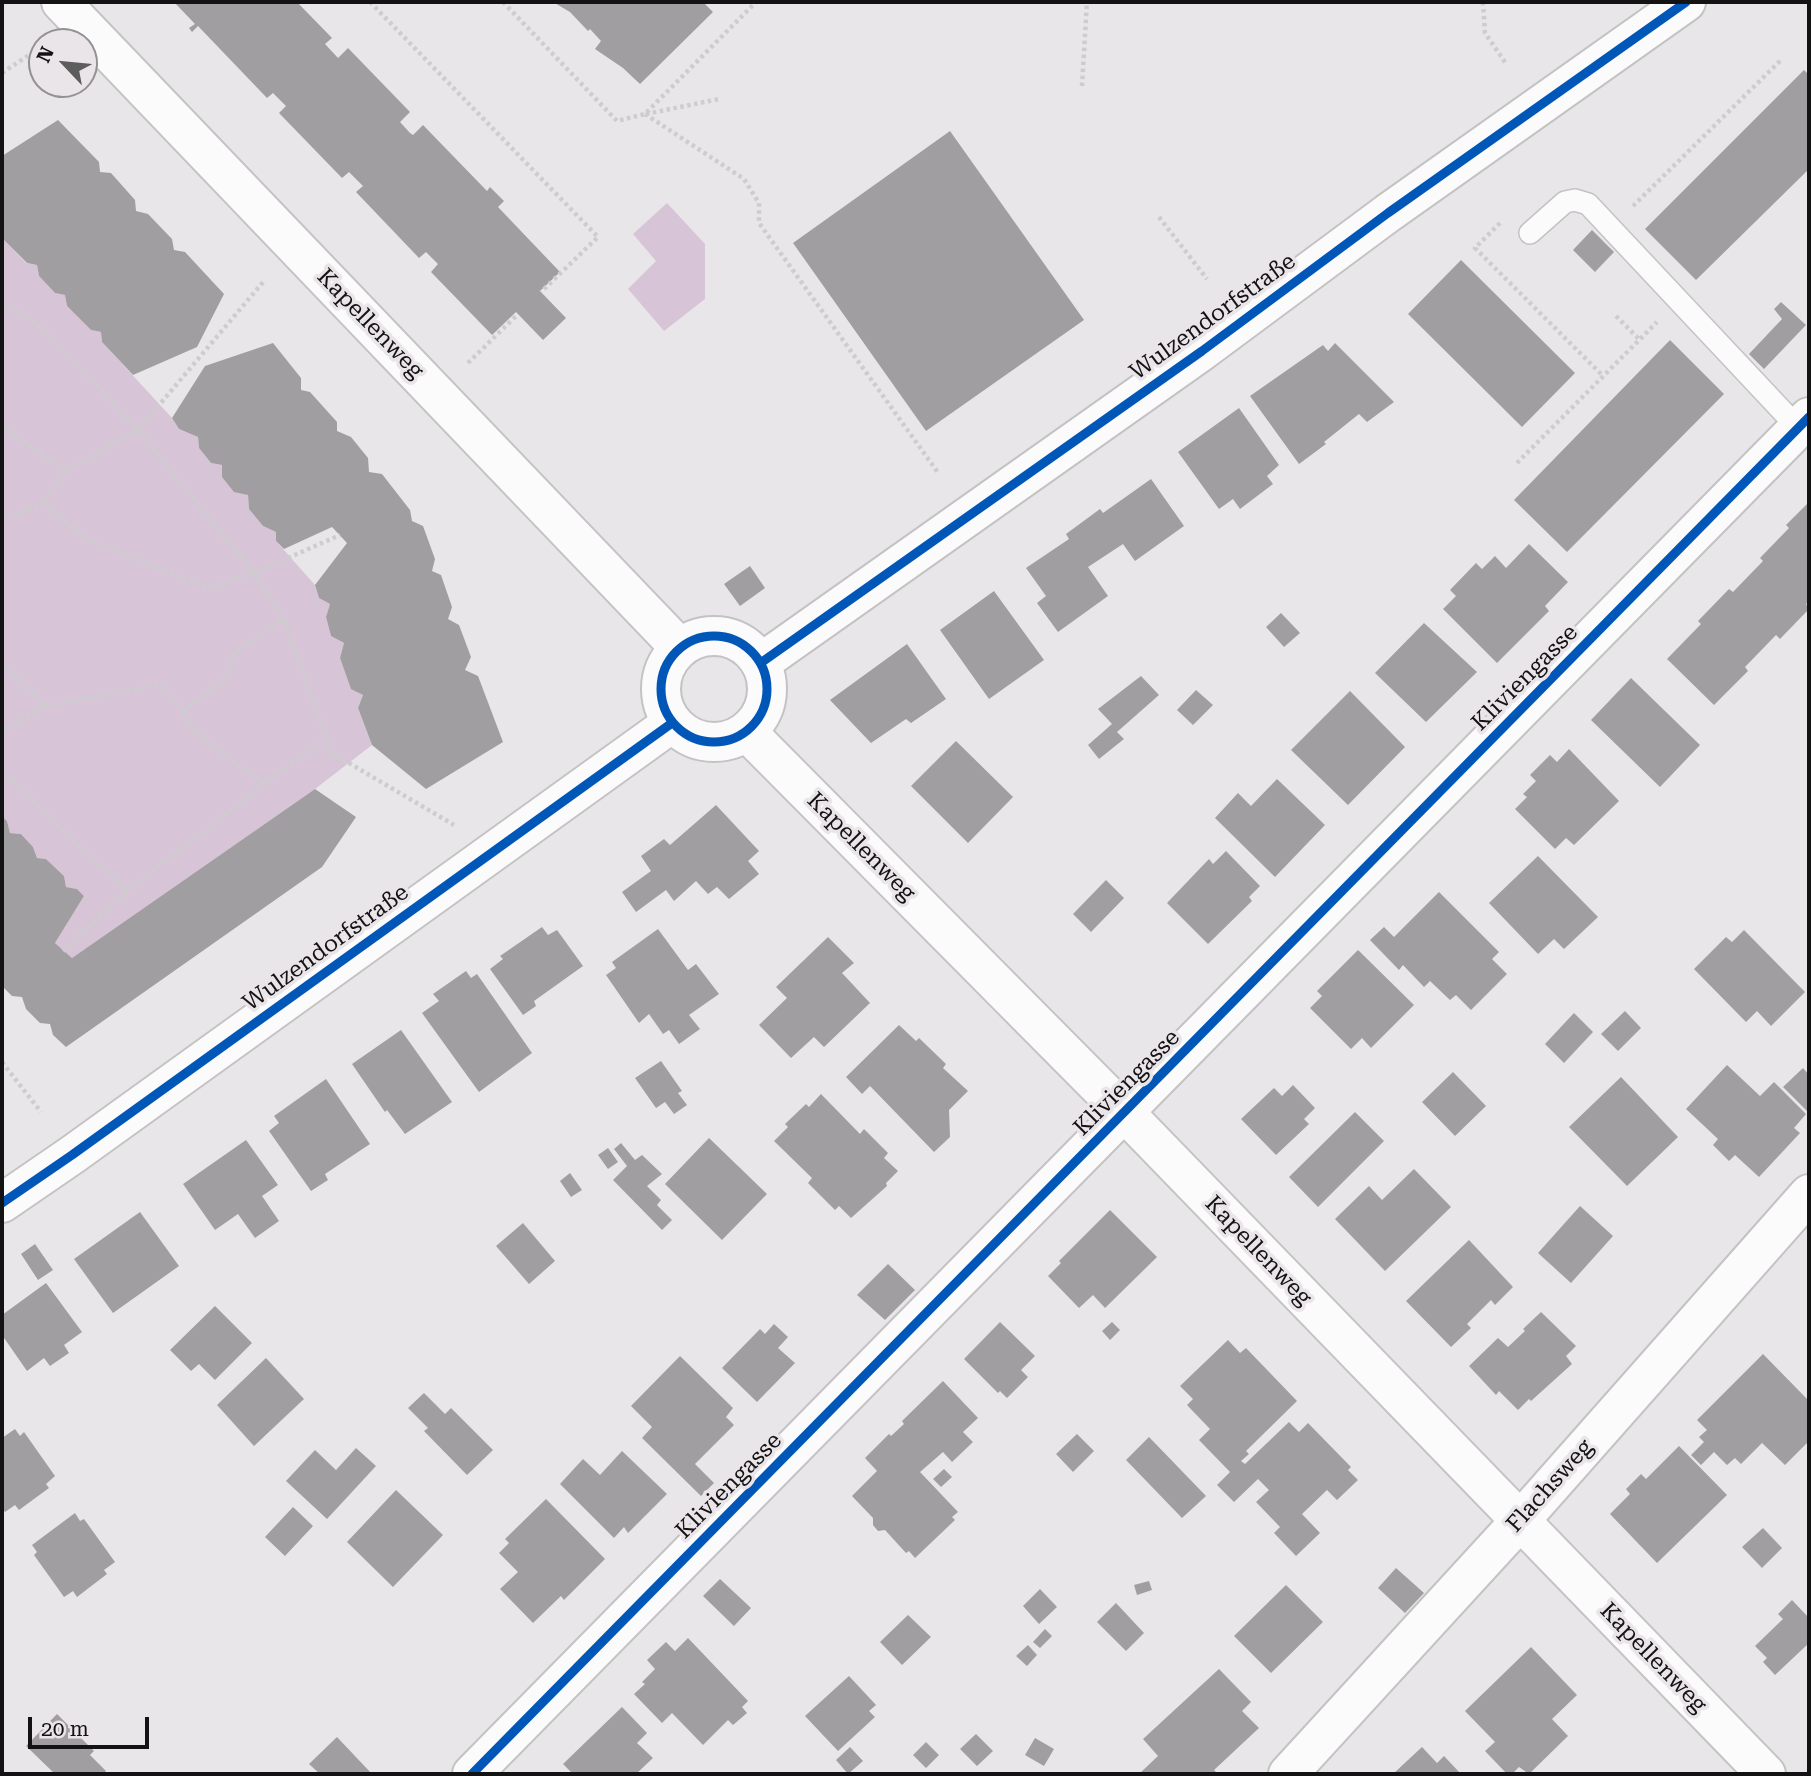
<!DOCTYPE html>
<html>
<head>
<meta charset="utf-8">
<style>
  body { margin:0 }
  #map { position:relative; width:1811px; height:1776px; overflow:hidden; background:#e8e6e8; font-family:"Roboto Serif",serif }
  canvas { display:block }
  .frame { position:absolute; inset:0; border:4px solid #141314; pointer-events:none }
  .north { position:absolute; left:28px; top:28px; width:70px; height:70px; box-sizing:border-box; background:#e9e5e9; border:2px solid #949194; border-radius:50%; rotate:296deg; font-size:19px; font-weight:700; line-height:28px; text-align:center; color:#141314 }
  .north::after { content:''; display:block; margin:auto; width:24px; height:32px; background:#5e5d5e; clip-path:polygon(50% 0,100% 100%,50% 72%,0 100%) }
  .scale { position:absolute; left:28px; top:1717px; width:121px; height:32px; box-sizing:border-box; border:4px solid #141314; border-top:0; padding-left:9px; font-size:21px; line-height:24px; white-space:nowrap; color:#141314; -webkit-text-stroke:5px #e9e5e9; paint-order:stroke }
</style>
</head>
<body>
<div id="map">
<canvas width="1811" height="1776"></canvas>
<div class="frame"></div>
<div class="north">N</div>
<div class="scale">20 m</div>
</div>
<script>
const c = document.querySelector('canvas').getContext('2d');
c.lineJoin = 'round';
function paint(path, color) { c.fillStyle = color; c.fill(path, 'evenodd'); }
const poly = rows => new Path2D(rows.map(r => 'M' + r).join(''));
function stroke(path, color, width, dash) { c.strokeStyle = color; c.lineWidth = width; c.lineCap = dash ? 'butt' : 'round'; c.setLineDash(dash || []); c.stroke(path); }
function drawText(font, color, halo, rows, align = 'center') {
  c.font = font + ' "Roboto Serif",serif'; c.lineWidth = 7; c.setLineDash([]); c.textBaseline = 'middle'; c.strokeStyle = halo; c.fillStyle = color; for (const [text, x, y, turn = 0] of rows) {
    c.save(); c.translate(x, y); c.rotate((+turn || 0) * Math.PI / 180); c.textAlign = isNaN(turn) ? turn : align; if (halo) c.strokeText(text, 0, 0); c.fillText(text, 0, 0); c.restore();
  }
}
paint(poly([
  [667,203,705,244,705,299,664,331,628,289,656,261,633,234],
  [2,229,4,240,26,263,37,265,39,276,55,293,65,295,67,306,91,330,101,332,102,342,172,418,179,429,198,437,199,448,211,463,222,465,222,477,248,495,249,509,263,526,276,532,276,541,315,585,319,598,330,604,326,617,331,636,344,643,340,658,351,688,363,695,358,708,372,745,315,789,72,958,55,943,84,896,77,889,66,887,64,876,46,859,37,858,33,847,21,834,10,833,7,821,2,816]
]), '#d7c5d7');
paint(poly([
  [174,2,297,2,332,38,325,44,338,58,348,48,410,112,400,122,410,133,413,135,423,125,487,191,490,187,504,201,498,207,560,272,540,291,566,318,543,340,516,312,492,335,431,272,438,264,426,252,419,258,356,192,363,186,349,172,342,178,279,113,286,106,273,93,267,98,198,26,192,32,189,28,195,24],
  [553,2,703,2,713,12,640,84,623,68,595,49,601,41,590,29,588,31,570,12],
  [1804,70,1809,75,1809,169,1696,280,1645,229],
  [58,120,99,162,100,172,111,173,135,200,136,211,148,214,172,239,174,250,185,252,224,294,197,347,133,375,102,342,101,332,91,330,67,306,65,295,55,293,39,276,37,265,27,263,4,240,2,156],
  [950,131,1084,320,926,431,793,243],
  [1592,230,1614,252,1595,272,1573,250],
  [1461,260,1575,373,1522,427,1408,314],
  [1781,302,1806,325,1764,369,1749,354,1782,319,1774,309],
  [1670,340,1724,394,1567,552,1514,500],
  [273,343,301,378,301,390,310,392,337,422,337,431,351,437,368,458,369,472,382,474,410,510,412,521,423,526,435,559,432,571,441,575,452,607,448,619,459,625,471,657,465,670,478,676,503,742,426,789,372,745,358,708,363,695,351,689,340,658,344,643,331,636,326,617,330,604,319,598,315,585,347,543,332,527,284,549,276,541,276,532,263,526,249,509,248,495,234,492,222,477,222,465,211,463,199,448,198,437,179,429,172,418,205,366],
  [1335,343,1394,402,1367,422,1359,414,1324,442,1326,444,1299,464,1250,396,1323,345,1328,351],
  [1239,408,1279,465,1267,476,1273,484,1240,509,1233,499,1219,509,1178,452],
  [1151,479,1184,526,1135,561,1123,544,1088,567,1108,596,1058,632,1037,603,1046,596,1026,568,1069,539,1066,534,1100,509,1103,513],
  [1809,502,1809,601,1806,604,1809,609,1780,639,1776,635,1745,667,1748,671,1714,705,1667,659,1701,624,1698,621,1729,589,1733,592,1763,561,1760,558,1789,528,1786,525],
  [1529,544,1568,582,1545,606,1549,611,1497,663,1443,609,1456,596,1450,590,1476,563,1482,569,1495,556,1506,568],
  [750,566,765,588,740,606,724,584],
  [994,591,1044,660,989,699,940,630],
  [1281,613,1300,633,1284,647,1266,627],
  [1424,623,1477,672,1426,722,1375,673],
  [907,644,946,699,911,723,906,719,871,743,830,700],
  [1141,676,1159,695,1117,732,1124,739,1099,759,1088,745,1112,724,1098,709],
  [1631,678,1700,745,1660,787,1591,720],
  [1196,690,1213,705,1193,725,1177,710],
  [1350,691,1405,747,1348,805,1291,750],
  [956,741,1013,797,968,843,911,786],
  [1569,749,1619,801,1574,845,1566,838,1555,849,1515,809,1527,797,1523,794,1536,781,1530,775,1550,755,1557,762],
  [1277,779,1325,825,1275,877,1215,818,1238,793,1251,806],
  [315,789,356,817,322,867,66,1047,53,1035,50,1024,40,1023,26,1009,22,997,12,996,2,986,2,816,7,821,10,833,21,834,33,847,37,858,46,859,64,876,66,887,77,889,84,896,55,943,72,958],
  [716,805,759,851,748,861,759,874,729,899,717,887,708,894,696,881,674,901,666,890,636,912,622,892,651,871,641,856,664,839,670,845],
  [1226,851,1260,886,1249,897,1252,901,1208,944,1167,903,1209,859,1213,864],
  [1538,856,1598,917,1564,949,1554,939,1538,954,1489,903],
  [1106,880,1124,898,1091,932,1073,914],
  [1439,892,1499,952,1492,959,1507,974,1471,1010,1456,995,1450,1000,1430,981,1424,987,1403,965,1399,970,1370,940,1384,927,1394,937],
  [542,927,548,935,557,930,583,966,534,1001,536,1006,523,1015,490,969,503,959,500,956],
  [658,929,688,970,696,964,719,994,689,1015,700,1029,679,1044,669,1030,663,1034,649,1014,639,1023,606,975,616,968,612,962],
  [1744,930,1805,992,1771,1026,1757,1011,1746,1022,1694,969,1726,937,1732,942],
  [828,937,854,963,842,973,870,1003,824,1047,814,1037,791,1058,759,1025,787,998,776,987],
  [1358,950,1414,1005,1371,1048,1362,1038,1351,1049,1310,1008,1322,996,1317,991],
  [466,971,471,978,477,974,532,1053,479,1092,422,1013,439,1001,433,994],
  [1625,1011,1641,1028,1618,1051,1601,1034],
  [1574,1013,1593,1032,1564,1063,1545,1044],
  [899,1025,916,1041,919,1038,946,1064,943,1068,968,1091,949,1110,950,1137,934,1152,870,1086,862,1094,846,1077],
  [401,1030,452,1102,405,1134,387,1110,385,1112,352,1064],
  [661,1061,682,1091,678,1093,687,1105,674,1114,665,1102,656,1108,635,1078],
  [1727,1065,1760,1096,1774,1082,1806,1114,1794,1128,1800,1133,1759,1177,1735,1155,1729,1161,1713,1145,1718,1139,1686,1109],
  [1803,1068,1809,1075,1809,1113,1783,1087],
  [1453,1072,1486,1106,1455,1136,1422,1102],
  [1621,1077,1678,1137,1627,1186,1569,1127],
  [326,1079,370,1144,325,1174,328,1180,311,1191,269,1131,279,1123,274,1116],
  [1293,1085,1315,1108,1304,1119,1309,1124,1276,1155,1241,1119,1274,1088,1282,1096],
  [821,1094,860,1134,864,1129,888,1153,884,1158,898,1171,886,1183,887,1186,851,1218,839,1206,835,1210,808,1183,812,1178,774,1141,788,1127,785,1124,806,1104,809,1107],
  [1355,1112,1384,1141,1318,1207,1289,1177],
  [709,1138,767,1194,722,1240,665,1184],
  [246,1140,278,1185,262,1196,279,1221,255,1238,238,1214,215,1230,183,1184],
  [621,1143,635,1160,642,1155,662,1174,647,1186,661,1200,657,1205,672,1220,662,1230,613,1180,627,1166,614,1149],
  [608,1148,618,1162,608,1169,598,1155],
  [1414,1169,1451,1207,1385,1271,1335,1219,1369,1186,1382,1200],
  [570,1173,582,1190,571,1197,560,1181],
  [1580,1206,1613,1236,1571,1283,1538,1253],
  [1110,1210,1157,1257,1105,1308,1093,1295,1079,1308,1048,1276,1061,1263,1059,1261],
  [140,1212,179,1266,113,1313,74,1259],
  [523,1223,555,1261,529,1284,496,1246],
  [1469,1240,1513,1287,1495,1305,1491,1300,1467,1324,1471,1328,1451,1347,1406,1301],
  [35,1244,53,1270,38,1280,21,1254],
  [888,1264,915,1290,885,1320,857,1295],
  [46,1283,82,1332,64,1345,69,1353,50,1366,44,1358,27,1371,2,1335,2,1315],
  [215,1306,252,1343,215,1380,199,1364,191,1371,170,1350],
  [1541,1312,1576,1346,1566,1356,1572,1364,1531,1401,1529,1399,1518,1410,1499,1391,1496,1395,1469,1366,1498,1338,1508,1347,1525,1331,1523,1329],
  [1000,1322,1035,1356,1021,1370,1028,1377,1007,1398,1000,1391,998,1393,964,1359],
  [1112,1322,1120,1330,1110,1340,1102,1331],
  [774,1324,788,1337,778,1348,795,1363,757,1402,722,1368,760,1329,765,1334],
  [1228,1340,1240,1353,1246,1348,1297,1401,1246,1451,1249,1454,1241,1461,1245,1464,1289,1422,1299,1432,1308,1423,1351,1467,1348,1470,1358,1480,1337,1500,1327,1490,1302,1514,1320,1533,1296,1556,1274,1533,1280,1527,1256,1502,1269,1490,1258,1479,1234,1502,1217,1485,1230,1472,1199,1440,1210,1429,1187,1405,1193,1399,1180,1386],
  [1763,1354,1809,1401,1809,1441,1785,1465,1762,1443,1741,1464,1735,1458,1727,1465,1714,1452,1701,1465,1691,1455,1704,1442,1699,1437,1707,1430,1697,1420],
  [680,1356,733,1408,726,1417,734,1425,695,1464,714,1483,701,1496,642,1438,652,1427,631,1406],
  [266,1358,304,1399,254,1446,217,1405],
  [943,1381,978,1418,963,1432,973,1442,952,1462,943,1452,920,1472,958,1512,952,1517,955,1520,915,1558,909,1551,906,1553,885,1530,878,1531,873,1525,873,1518,852,1496,877,1471,865,1458,889,1434,891,1436,904,1424,902,1421],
  [424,1393,445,1414,451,1408,493,1450,467,1475,424,1431,428,1428,408,1408],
  [15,1429,20,1436,24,1432,55,1476,46,1484,49,1488,19,1510,15,1505,5,1512,2,1507,2,1438],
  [1077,1434,1094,1451,1073,1472,1056,1454],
  [1149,1437,1206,1496,1182,1518,1126,1460],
  [1679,1446,1727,1495,1657,1563,1610,1514,1630,1494,1626,1489,1641,1474,1646,1479],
  [356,1448,376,1466,327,1519,286,1481,315,1450,336,1470],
  [622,1451,667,1494,628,1533,624,1527,614,1538,560,1484,583,1459,600,1475],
  [944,1469,952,1477,941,1487,933,1479],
  [396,1490,443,1535,393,1587,347,1542],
  [546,1499,605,1559,564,1600,561,1596,533,1623,500,1589,518,1572,499,1553,509,1543,505,1539],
  [293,1507,313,1526,285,1556,265,1537],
  [75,1513,80,1521,84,1519,115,1562,104,1570,107,1574,77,1597,73,1591,64,1597,34,1555,37,1552,32,1545],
  [1763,1528,1782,1548,1762,1568,1742,1547],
  [1396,1568,1424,1593,1405,1613,1378,1588],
  [720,1579,751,1608,734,1626,703,1596],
  [1149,1581,1152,1590,1137,1595,1134,1585],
  [1286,1585,1323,1622,1271,1673,1234,1636],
  [1040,1589,1057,1607,1039,1624,1023,1606],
  [1792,1600,1809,1618,1809,1643,1775,1675,1763,1662,1767,1658,1755,1646,1783,1619,1778,1614],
  [1116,1603,1144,1633,1126,1651,1097,1622],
  [908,1615,931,1637,902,1665,880,1642],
  [1045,1629,1052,1636,1040,1648,1033,1642],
  [688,1638,748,1701,742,1707,747,1713,733,1725,728,1720,703,1745,672,1713,662,1723,634,1694,645,1684,642,1682,655,1669,647,1660,666,1642,675,1651],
  [1028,1645,1037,1655,1027,1666,1016,1656],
  [1531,1647,1577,1695,1552,1719,1568,1736,1529,1774,1519,1767,1512,1774,1507,1774,1485,1751,1495,1742,1465,1711],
  [1219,1669,1251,1702,1242,1711,1259,1728,1214,1770,1218,1774,1139,1774,1158,1756,1143,1739],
  [849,1676,876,1705,869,1711,875,1717,838,1751,805,1716],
  [622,1707,647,1733,637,1743,653,1758,636,1774,573,1774,563,1764],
  [57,1714,94,1751,90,1755,106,1771,103,1774,55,1774,26,1746],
  [976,1734,993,1751,977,1766,960,1749],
  [337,1737,372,1774,320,1774,309,1764],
  [1035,1738,1054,1749,1044,1766,1025,1755],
  [926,1742,939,1755,926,1768,913,1755],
  [850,1747,863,1761,848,1774,836,1760],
  [1422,1747,1437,1763,1444,1756,1460,1773,1393,1774]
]), '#a09ea0');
const lane = poly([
  [1530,233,1565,202,1575,200,1588,204,1803,433]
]);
const street = poly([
  [61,2,679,647],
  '661 689a53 53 0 1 1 106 0a53 53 0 1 1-106 0Z',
  [762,662,1202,351,1388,213,1686,2],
  [747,732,1125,1113,1766,1774],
  [2,1203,72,1155,672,723],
  [472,1774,1809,417],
  [1288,1774,1519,1522,1809,1194]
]);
stroke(lane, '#c4c3c4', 24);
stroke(street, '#c4c3c4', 42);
stroke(poly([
  [370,2,598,237,541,292],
  [503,2,617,121,645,114,756,2],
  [1483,2,1485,33,1507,65],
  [2,73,38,49],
  [1082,86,1087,2],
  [645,114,744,179,759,203,759,223,939,474],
  [646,114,719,99],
  [1633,206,1782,59],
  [1159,217,1207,279],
  [1500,223,1475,248,1603,376],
  [2,303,35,322,138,430,254,573,283,618,332,753,454,825],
  [1616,316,1639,339],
  [468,363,518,314],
  [2,423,5,428,65,471],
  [1517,463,1657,322],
  [43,503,86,539,208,588,254,573,340,535],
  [2,520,43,503,65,471,138,430,264,281],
  [2,662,46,706],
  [183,712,194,731,264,784],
  [2,732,46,706,160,685,183,712,226,678,234,654,283,618],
  [2,771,127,891],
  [63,951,127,891,264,784,327,738],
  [2,1062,41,1112]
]), '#cecdce', 4.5, [3.5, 3.5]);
stroke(lane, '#fcfbfc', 21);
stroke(street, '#fcfbfc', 38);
stroke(poly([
  '661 689a53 53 0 1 1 106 0a53 53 0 1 1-106 0Z',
  [762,662,1202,351,1388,213,1686,2],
  [2,1203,72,1155,672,723],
  [472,1774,1809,417]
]), '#0057b8', 9);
drawText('23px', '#141314', '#e9e5e9', [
  ["Wulzendorfstraße",1213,317,-36],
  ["Kapellenweg",370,324,46],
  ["Kliviengasse",1525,678,-45],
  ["Kapellenweg",861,847,45],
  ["Wulzendorfstraße",326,948,-36],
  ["Kliviengasse",1127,1083,-45],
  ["Kapellenweg",1258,1251,46],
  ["Kliviengasse",729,1486,-45],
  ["Flachsweg",1550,1486,-48],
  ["Kapellenweg",1653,1658,46]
]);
</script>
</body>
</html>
